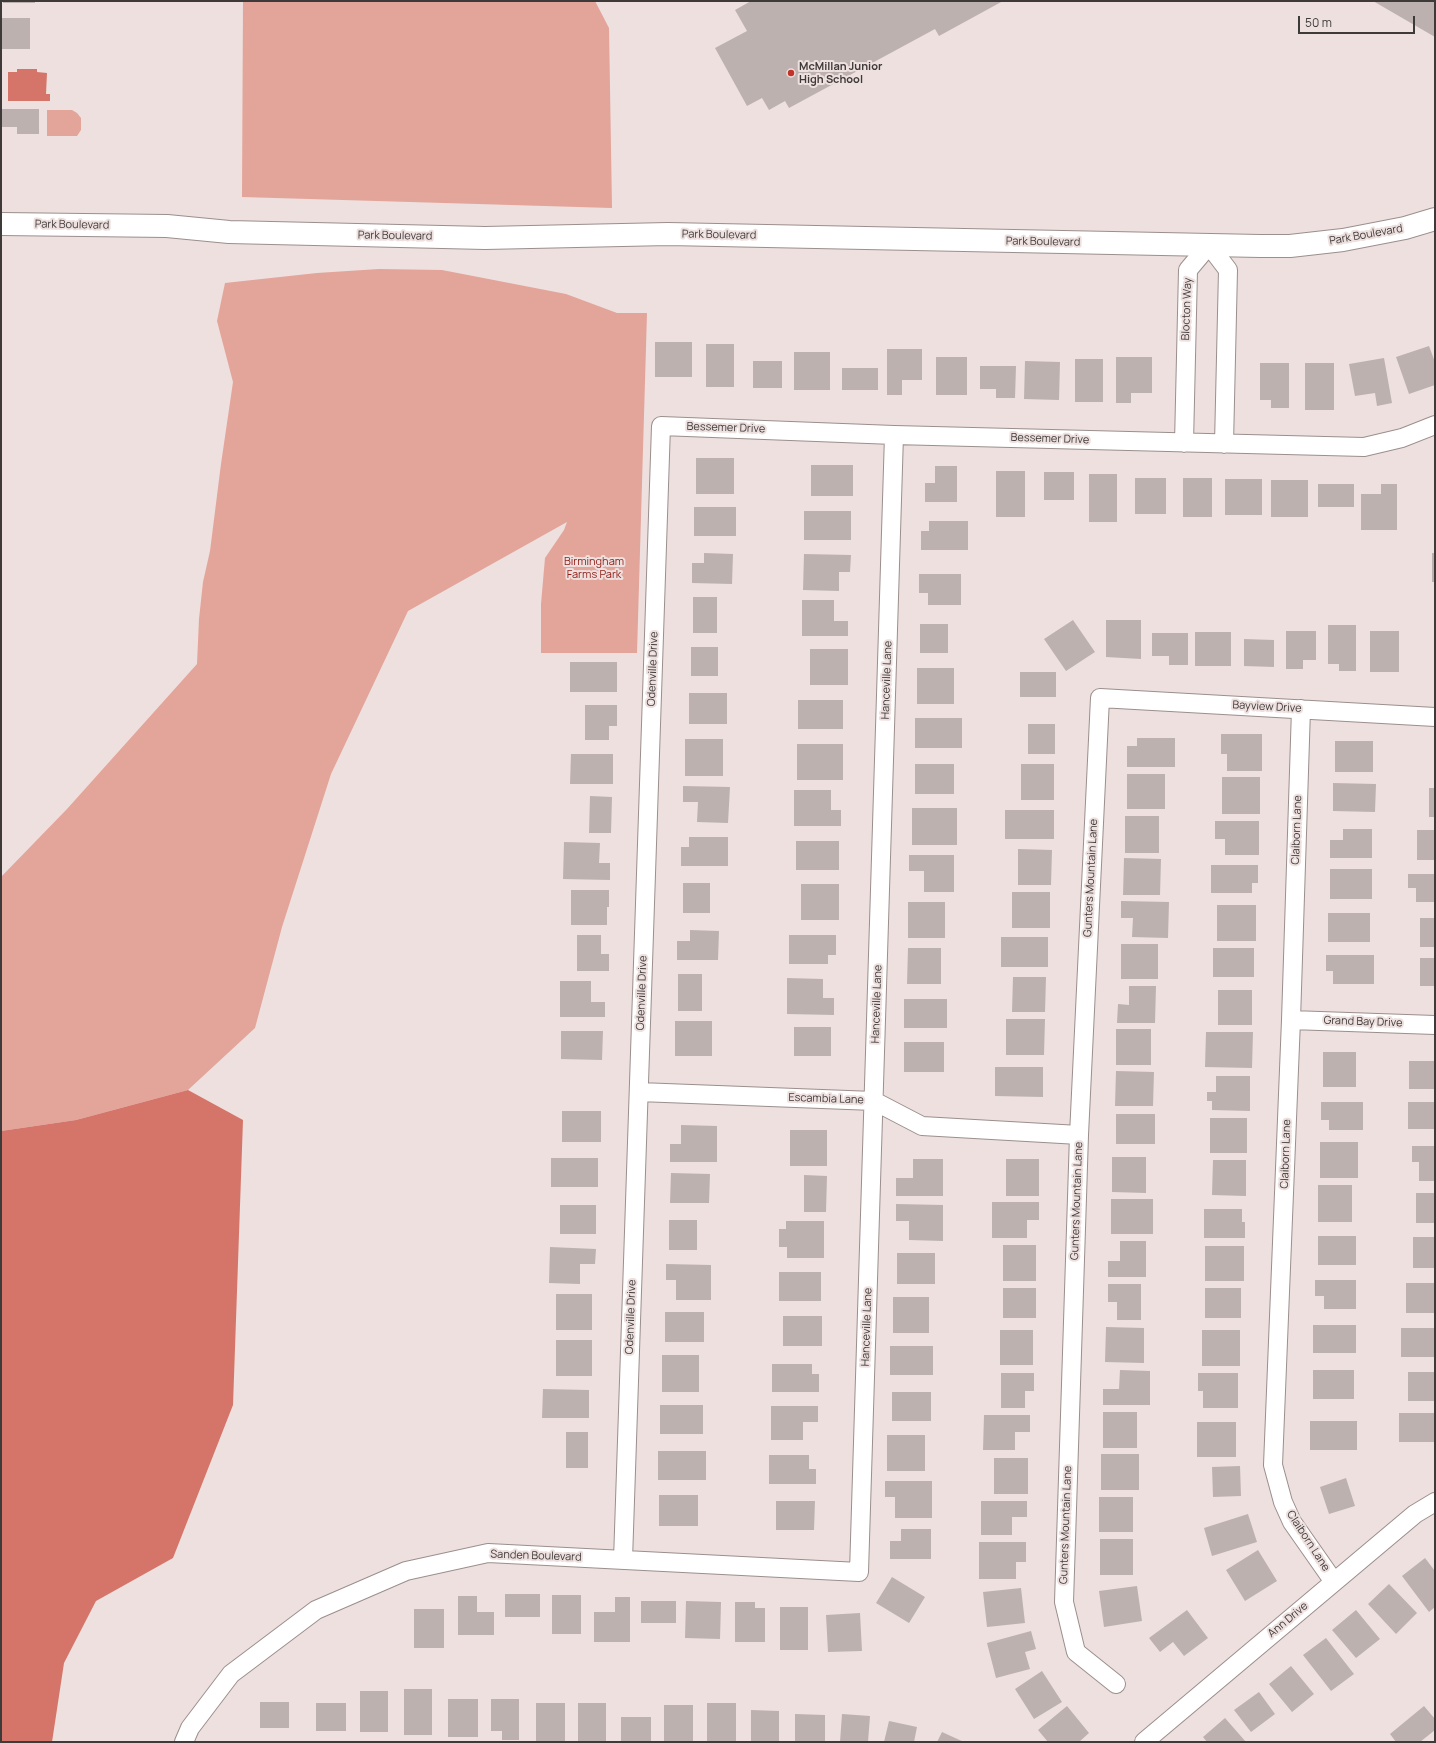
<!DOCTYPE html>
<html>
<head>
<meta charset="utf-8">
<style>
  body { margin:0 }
  #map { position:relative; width:1436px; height:1743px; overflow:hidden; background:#ede0de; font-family:Manrope,sans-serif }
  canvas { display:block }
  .frame { position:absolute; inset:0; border:2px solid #3f3a3a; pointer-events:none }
  .scale { position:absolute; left:1298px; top:16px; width:117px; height:18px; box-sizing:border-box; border:2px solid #3f3a3a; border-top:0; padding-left:5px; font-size:12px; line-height:14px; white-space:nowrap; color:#3f3a3a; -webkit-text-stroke:3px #ede0de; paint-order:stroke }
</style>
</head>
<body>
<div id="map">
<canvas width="1436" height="1743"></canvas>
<div class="frame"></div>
<div class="scale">50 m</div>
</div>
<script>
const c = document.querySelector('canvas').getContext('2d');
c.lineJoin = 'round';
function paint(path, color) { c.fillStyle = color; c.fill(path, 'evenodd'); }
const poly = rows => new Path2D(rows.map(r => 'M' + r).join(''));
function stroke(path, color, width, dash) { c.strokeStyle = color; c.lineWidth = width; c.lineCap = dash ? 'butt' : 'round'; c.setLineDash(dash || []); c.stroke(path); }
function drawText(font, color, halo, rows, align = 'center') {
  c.font = font + ' Manrope,sans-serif'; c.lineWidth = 4; c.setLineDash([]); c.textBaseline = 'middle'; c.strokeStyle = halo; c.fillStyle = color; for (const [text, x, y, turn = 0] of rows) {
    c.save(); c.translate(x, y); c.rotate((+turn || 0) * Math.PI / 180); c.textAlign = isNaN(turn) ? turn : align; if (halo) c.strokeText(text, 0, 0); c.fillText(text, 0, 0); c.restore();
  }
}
paint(poly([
  [243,1,595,1,609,28,612,208,242,197],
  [47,110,72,110,77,113,81,118,81,130,77,136,47,136],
  [379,269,442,270,566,294,617,313,647,313,637,653,541,653,541,604,545,558,564,530,567,522,408,611,331,774,282,927,255,1028,188,1090,76,1120,1,1131,1,877,67,809,197,664,199,619,203,582,210,551,221,464,233,382,217,321,225,283,317,273]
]), '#e3a49a');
paint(poly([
  [17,69,37,69,37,72,47,73,46,94,50,94,50,101,8,101,8,72,17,72],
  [188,1090,243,1120,233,1405,173,1558,96,1601,64,1663,52,1742,1,1742,1,1131,76,1120]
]), '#d57569');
paint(poly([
  [3,1,35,1,35,3,3,3],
  [751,1,1003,1,939,36,935,29,789,108,785,101,769,110,762,98,747,106,715,48,747,31,735,10],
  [1373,1,1435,1,1435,37],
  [1,18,30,18,30,49,1,49],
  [1,109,39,109,39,134,17,134,17,127,1,127],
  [655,342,692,342,692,377,655,377],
  [706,344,734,344,734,387,706,387],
  [1429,346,1435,362,1435,385,1409,394,1396,357],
  [887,349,922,349,922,380,902,380,902,395,887,395],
  [794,352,830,352,830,390,794,390],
  [936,357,967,357,967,395,936,395],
  [1116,357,1152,357,1152,393,1131,393,1131,403,1116,403],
  [1384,358,1392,403,1377,406,1375,393,1355,396,1349,364],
  [1075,359,1103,359,1103,402,1075,402],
  [753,361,782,361,782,388,753,388],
  [1025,361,1060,362,1059,400,1024,399],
  [1260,363,1289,363,1289,408,1271,408,1271,400,1260,400],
  [1305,363,1334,363,1334,410,1305,410],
  [980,366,1016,366,1015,398,996,398,996,389,980,389],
  [842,368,878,368,878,390,842,390],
  [696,458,734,458,734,494,696,494],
  [811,465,853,465,853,496,811,496],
  [935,466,957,466,957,502,925,502,925,483,935,483],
  [996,471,1025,471,1025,517,996,517],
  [1044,472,1074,472,1074,500,1044,500],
  [1089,474,1117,474,1117,522,1089,522],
  [1135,478,1166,478,1166,514,1135,514],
  [1183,478,1212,478,1212,517,1183,517],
  [1225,479,1262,479,1262,515,1225,515],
  [1271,480,1308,480,1308,517,1271,517],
  [1318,484,1354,484,1354,507,1318,507],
  [1381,484,1397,484,1397,530,1361,530,1361,494,1381,494],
  [694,507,736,507,736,536,694,536],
  [804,511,851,511,851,540,804,540],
  [929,521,968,521,968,550,921,550,921,531,929,531],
  [704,553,733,554,732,584,692,583,692,563,704,563],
  [1432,553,1435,553,1435,582,1432,582],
  [804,554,851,555,850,572,839,572,839,591,803,590],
  [919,574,961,574,961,605,928,605,928,593,919,593],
  [693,597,717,597,717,633,693,633],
  [802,600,834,600,834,621,848,621,848,636,802,636],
  [1073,620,1095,652,1066,671,1044,639],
  [1106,620,1141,620,1141,659,1106,657],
  [920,624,948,624,948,653,920,653],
  [1328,625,1356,625,1356,671,1339,671,1339,664,1328,664],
  [1286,631,1316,631,1316,660,1303,660,1303,669,1286,669],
  [1370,631,1399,631,1399,672,1370,672],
  [1195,632,1231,632,1231,666,1195,666],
  [1152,633,1188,633,1188,665,1169,665,1169,656,1152,656],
  [1244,639,1274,640,1274,667,1244,666],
  [691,647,718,647,718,676,691,676],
  [810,649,848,649,848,685,810,685],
  [570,662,617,662,617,692,570,692],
  [917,668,954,668,954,704,917,704],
  [1020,672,1056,672,1056,697,1020,697],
  [689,693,727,693,727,724,689,724],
  [798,700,843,700,843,729,798,729],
  [585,705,617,705,617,726,609,726,609,740,585,740],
  [915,718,962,718,962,748,915,748],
  [1028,724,1055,724,1055,754,1028,754],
  [1221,734,1262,734,1262,771,1227,771,1227,754,1221,754],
  [1137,738,1175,738,1175,767,1127,767,1127,746,1137,746],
  [685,739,723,739,723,776,685,776],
  [1335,741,1373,741,1373,772,1335,772],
  [797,744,843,744,843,780,797,780],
  [571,754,613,754,613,784,570,784],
  [915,764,954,764,954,794,915,794],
  [1021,764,1054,764,1054,800,1021,800],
  [1127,774,1165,774,1165,809,1127,809],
  [1222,777,1260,777,1260,814,1222,814],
  [1333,783,1376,784,1375,812,1333,811],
  [683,786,730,787,728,823,697,822,698,802,683,802],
  [1429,788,1435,788,1435,817,1429,817],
  [794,790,831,790,831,810,841,810,841,826,794,826],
  [590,796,612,797,611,833,589,833],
  [912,808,957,808,957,845,912,845],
  [1005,810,1054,810,1054,839,1005,839],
  [1125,816,1159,816,1159,853,1125,853],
  [1215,821,1259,821,1259,855,1225,855,1225,839,1215,839],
  [1343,829,1372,829,1372,858,1330,858,1330,840,1343,840],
  [1417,830,1435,830,1435,860,1417,860],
  [689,837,728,837,728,866,681,866,681,847,689,847],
  [796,841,839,841,839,870,796,870],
  [564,842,600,843,599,863,610,863,610,880,563,879],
  [1018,849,1052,850,1051,885,1018,885],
  [909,855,954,855,954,892,924,892,924,871,909,871],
  [1124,858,1161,859,1160,895,1123,895],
  [1211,865,1258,865,1258,883,1252,883,1252,893,1211,893],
  [1330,869,1372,869,1372,899,1330,899],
  [1408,874,1435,874,1435,902,1416,902,1416,888,1408,888],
  [683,883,710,883,710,913,683,913],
  [801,884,839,884,839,920,801,920],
  [571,890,609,890,609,907,607,907,607,925,571,925],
  [1012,892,1050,892,1050,928,1012,928],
  [1121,901,1169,902,1168,938,1132,937,1133,918,1121,918],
  [908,902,945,902,945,938,908,938],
  [1217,905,1256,905,1256,941,1217,941],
  [1328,913,1370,913,1370,942,1328,942],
  [1420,918,1435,918,1435,947,1420,947],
  [690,930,719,931,718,960,677,960,677,941,690,941],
  [577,935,601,935,601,954,609,954,609,971,577,971],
  [789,935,836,935,836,955,828,955,828,964,789,964],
  [1001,937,1048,937,1048,967,1001,967],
  [1121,944,1158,944,1158,979,1121,979],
  [908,948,941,948,941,984,907,984],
  [1213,948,1254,948,1254,977,1213,977],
  [1326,955,1374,955,1374,984,1333,984,1333,971,1326,971],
  [1420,958,1435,958,1435,986,1420,986],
  [678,974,702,974,702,1011,678,1011],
  [1013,977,1046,977,1045,1012,1012,1012],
  [787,978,823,979,823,998,834,998,834,1015,787,1014],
  [560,981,591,981,591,1002,605,1002,605,1017,560,1017],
  [1129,986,1156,986,1155,1023,1117,1023,1118,1004,1129,1005],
  [1218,990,1252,990,1252,1025,1218,1025],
  [904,999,947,999,947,1028,904,1028],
  [1006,1019,1045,1019,1044,1055,1006,1055],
  [675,1021,712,1021,712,1056,675,1056],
  [794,1027,831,1027,831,1056,794,1056],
  [1116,1029,1151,1029,1151,1065,1116,1065],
  [561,1031,603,1031,602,1060,561,1059],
  [1206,1032,1253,1032,1252,1068,1205,1067],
  [904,1042,944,1042,944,1072,904,1072],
  [1323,1052,1356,1052,1356,1087,1323,1087],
  [1409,1061,1435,1061,1435,1089,1409,1089],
  [995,1067,1043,1067,1043,1097,995,1096],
  [1116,1071,1154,1072,1153,1106,1115,1106],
  [1216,1076,1250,1076,1250,1111,1212,1110,1212,1101,1207,1101,1207,1092,1216,1092],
  [1321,1102,1363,1102,1363,1130,1329,1130,1329,1120,1321,1120],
  [1408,1102,1435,1102,1435,1129,1408,1129],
  [562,1111,601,1111,601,1142,562,1142],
  [1116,1114,1155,1114,1155,1144,1116,1144],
  [1210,1118,1247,1118,1247,1153,1210,1153],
  [681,1125,717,1126,717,1162,670,1162,670,1144,681,1144],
  [790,1130,827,1130,827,1166,790,1166],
  [1320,1142,1358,1142,1358,1178,1320,1178],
  [1412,1146,1435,1146,1435,1181,1419,1181,1419,1162,1412,1162],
  [1112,1157,1146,1157,1146,1193,1112,1192],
  [551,1158,598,1158,598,1187,551,1187],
  [913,1159,943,1159,943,1196,896,1196,896,1178,913,1178],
  [1006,1159,1039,1159,1039,1196,1006,1196],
  [1213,1160,1246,1160,1246,1196,1212,1195],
  [671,1173,710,1174,709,1203,670,1203],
  [804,1175,827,1176,826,1212,804,1212],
  [1318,1185,1352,1185,1352,1222,1318,1222],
  [1416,1193,1435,1193,1435,1223,1416,1223],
  [1111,1199,1153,1199,1153,1234,1111,1234],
  [992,1202,1039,1202,1039,1220,1027,1220,1027,1238,992,1238],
  [896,1204,943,1205,943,1241,909,1240,909,1221,896,1221],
  [560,1205,596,1205,596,1234,560,1234],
  [1204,1209,1242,1209,1242,1222,1245,1222,1245,1238,1204,1238],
  [669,1220,697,1220,697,1250,669,1250],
  [786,1221,824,1221,824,1258,787,1258,787,1247,779,1247,779,1229,786,1229],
  [1318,1236,1356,1236,1356,1265,1318,1265],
  [1413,1237,1435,1237,1435,1268,1413,1268],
  [1120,1241,1146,1241,1146,1277,1108,1277,1108,1261,1120,1261],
  [1003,1245,1036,1245,1036,1281,1003,1281],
  [1205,1246,1244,1246,1244,1281,1205,1281],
  [550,1247,596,1249,595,1264,580,1264,580,1284,549,1283],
  [897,1253,935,1253,935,1284,897,1284],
  [666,1264,711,1265,711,1300,676,1300,676,1280,666,1280],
  [779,1272,821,1272,821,1301,779,1301],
  [1315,1280,1356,1280,1356,1309,1324,1309,1324,1296,1315,1296],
  [1406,1283,1435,1283,1435,1313,1406,1313],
  [1108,1284,1141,1284,1141,1320,1117,1320,1117,1302,1108,1302],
  [1003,1288,1036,1288,1036,1318,1003,1318],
  [1205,1288,1241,1288,1241,1318,1205,1318],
  [556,1294,592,1294,592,1330,556,1330],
  [893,1297,929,1297,929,1333,893,1333],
  [665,1312,704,1312,704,1342,665,1342],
  [783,1316,822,1316,822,1346,783,1346],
  [1313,1325,1356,1325,1356,1353,1313,1353],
  [1106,1327,1144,1328,1144,1363,1105,1362],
  [1401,1328,1435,1328,1435,1357,1401,1357],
  [1000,1330,1033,1330,1033,1365,1000,1365],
  [1202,1330,1240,1330,1240,1366,1202,1366],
  [556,1340,592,1340,592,1376,556,1376],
  [890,1346,933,1346,933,1375,890,1375],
  [662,1355,699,1355,699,1392,662,1392],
  [772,1364,812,1364,812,1374,819,1374,819,1392,772,1392],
  [1120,1370,1150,1371,1150,1405,1103,1405,1103,1389,1119,1389],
  [1313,1370,1354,1370,1354,1399,1313,1399],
  [1408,1372,1435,1372,1435,1401,1408,1401],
  [1001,1373,1034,1373,1034,1391,1025,1391,1025,1408,1001,1408],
  [1198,1373,1238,1373,1238,1408,1203,1408,1203,1391,1198,1391],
  [543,1389,589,1390,589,1418,542,1418],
  [892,1392,931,1392,931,1421,892,1421],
  [660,1405,703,1405,703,1434,660,1434],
  [771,1406,818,1406,818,1422,803,1422,803,1440,771,1440],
  [1103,1412,1137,1412,1137,1448,1103,1448],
  [1399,1413,1435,1413,1435,1442,1399,1442],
  [984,1415,1030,1415,1030,1432,1015,1432,1015,1450,983,1450],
  [1310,1421,1357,1421,1357,1450,1310,1450],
  [1197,1422,1236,1422,1236,1457,1197,1457],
  [566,1432,588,1432,588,1468,566,1468],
  [887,1435,925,1435,925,1471,887,1471],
  [658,1451,706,1451,706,1480,658,1480],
  [1101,1454,1139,1454,1139,1490,1101,1490],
  [769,1455,809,1455,809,1469,816,1469,816,1484,769,1484],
  [994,1458,1028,1458,1028,1494,994,1494],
  [1240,1466,1241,1496,1213,1497,1212,1467],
  [1346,1478,1355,1506,1329,1514,1320,1487],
  [885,1481,932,1481,932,1518,895,1518,895,1497,885,1497],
  [659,1495,698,1495,698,1526,659,1526],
  [1099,1497,1133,1497,1133,1532,1099,1532],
  [776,1501,815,1501,814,1530,776,1530],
  [981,1501,1027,1501,1027,1517,1012,1517,1012,1535,981,1535],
  [1248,1514,1257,1542,1212,1556,1204,1528],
  [901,1529,931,1529,931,1559,890,1559,890,1541,901,1541],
  [1100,1539,1133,1539,1133,1575,1100,1575],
  [979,1542,1026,1542,1026,1562,1016,1562,1016,1579,979,1579],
  [1258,1550,1277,1581,1245,1601,1226,1570],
  [1425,1558,1435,1571,1435,1607,1429,1612,1402,1576],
  [892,1577,925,1597,909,1623,876,1603],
  [1389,1584,1417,1613,1396,1634,1368,1604],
  [1137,1586,1142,1621,1104,1627,1099,1591],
  [1021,1588,1025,1623,987,1627,983,1592],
  [505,1594,540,1594,540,1617,505,1617],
  [552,1595,581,1595,581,1634,552,1634],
  [458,1596,477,1596,477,1612,494,1612,494,1635,458,1635],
  [615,1597,630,1597,630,1642,594,1642,594,1612,615,1612],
  [641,1601,676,1601,676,1623,641,1623],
  [686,1601,721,1602,720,1639,685,1638],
  [735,1602,755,1602,755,1608,765,1608,765,1642,735,1642],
  [780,1607,808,1607,808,1650,780,1650],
  [414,1609,444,1609,444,1648,414,1648],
  [1187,1610,1208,1638,1184,1656,1173,1642,1160,1652,1149,1638],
  [1356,1610,1380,1639,1356,1658,1332,1630],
  [860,1613,862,1651,828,1652,826,1615],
  [1031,1631,1036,1649,1025,1652,1030,1669,996,1678,987,1643],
  [1326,1638,1354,1674,1331,1691,1303,1655],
  [1291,1666,1314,1694,1292,1712,1269,1684],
  [1042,1671,1062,1702,1034,1719,1015,1689],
  [404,1689,432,1689,432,1735,404,1735],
  [360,1691,388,1691,388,1732,360,1732],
  [1259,1692,1275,1714,1251,1732,1234,1710],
  [448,1699,478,1699,478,1737,448,1737],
  [491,1699,519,1699,519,1740,502,1740,502,1731,491,1731],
  [260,1702,289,1702,289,1728,260,1728],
  [316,1703,346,1703,346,1731,316,1731],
  [536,1703,565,1703,565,1741,536,1741],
  [578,1703,606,1703,606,1742,578,1742],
  [707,1703,736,1703,736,1742,707,1742],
  [664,1705,693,1705,693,1742,664,1742],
  [1067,1706,1089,1733,1079,1742,1048,1742,1038,1730],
  [1424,1706,1435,1719,1435,1730,1420,1742,1396,1742,1390,1734],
  [751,1710,779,1711,779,1742,751,1742],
  [795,1714,825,1715,825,1742,795,1742],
  [842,1714,870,1716,868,1742,840,1742],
  [621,1717,651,1717,651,1742,621,1742],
  [1225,1718,1246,1742,1207,1742,1203,1737],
  [889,1721,917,1727,914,1742,884,1742],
  [942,1732,964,1742,937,1742]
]), '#bdb1af');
const minor = poly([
  [1184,443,1188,270,1209,245,1228,270,1224,444],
  [1301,709,1291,1020,1273,1465,1283,1502,1292,1522,1334,1582],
  [1291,1020,1435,1025],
  [639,1092,874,1101,922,1126,1079,1135],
  [623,1560,661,426,894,435,1364,447,1402,438,1435,425],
  [1116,1684,1076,1652,1064,1602,1079,1135,1100,698,1435,717],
  [184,1742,190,1728,231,1674,316,1610,406,1571,488,1553,859,1572,894,435],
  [1144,1742,1415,1514,1435,1502]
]);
const secondary = poly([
  [1,224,167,226,229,232,485,238,668,234,1260,246,1290,246,1343,240,1405,228,1435,219]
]);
stroke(minor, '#9b8f8d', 20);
stroke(secondary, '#9b8f8d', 24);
stroke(minor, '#fff', 18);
stroke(secondary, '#fff', 22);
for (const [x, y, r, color] of [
  [791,73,4,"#c13329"]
]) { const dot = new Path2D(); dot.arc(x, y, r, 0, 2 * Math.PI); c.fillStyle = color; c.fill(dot); stroke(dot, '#ede0de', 1.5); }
drawText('bold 11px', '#3f3a3a', '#ede0de', [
  ["McMillan Junior",799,67],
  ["High School",799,80]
], 'left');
drawText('11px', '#3f3a3a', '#ede0de', [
  ["Park Boulevard",72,225,1],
  ["Park Boulevard",719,235,1],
  ["Park Boulevard",1366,235,-10],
  ["Park Boulevard",395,236,1],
  ["Park Boulevard",1043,242,1],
  ["Blocton Way",1187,309,-88],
  ["Bessemer Drive",726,428,2],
  ["Bessemer Drive",1050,439,2],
  ["Odenville Drive",653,669,-88],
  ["Hanceville Lane",887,680,-88],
  ["Bayview Drive",1267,707,3],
  ["Claiborn Lane",1297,830,-88],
  ["Gunters Mountain Lane",1091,878,-87],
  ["Odenville Drive",642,993,-88],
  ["Hanceville Lane",877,1004,-88],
  ["Grand Bay Drive",1363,1022,2],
  ["Escambia Lane",826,1099,2],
  ["Claiborn Lane",1286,1154,-88],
  ["Gunters Mountain Lane",1077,1201,-88],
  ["Odenville Drive",631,1317,-88],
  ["Hanceville Lane",867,1327,-88],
  ["Gunters Mountain Lane",1066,1525,-88],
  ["Claiborn Lane",1308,1541,57],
  ["Sanden Boulevard",536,1556,2],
  ["Ann Drive",1288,1620,-40]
]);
drawText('11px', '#8f1b15', '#ede0de', [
  ["Birmingham",594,562],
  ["Farms Park",594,575]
]);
</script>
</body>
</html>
